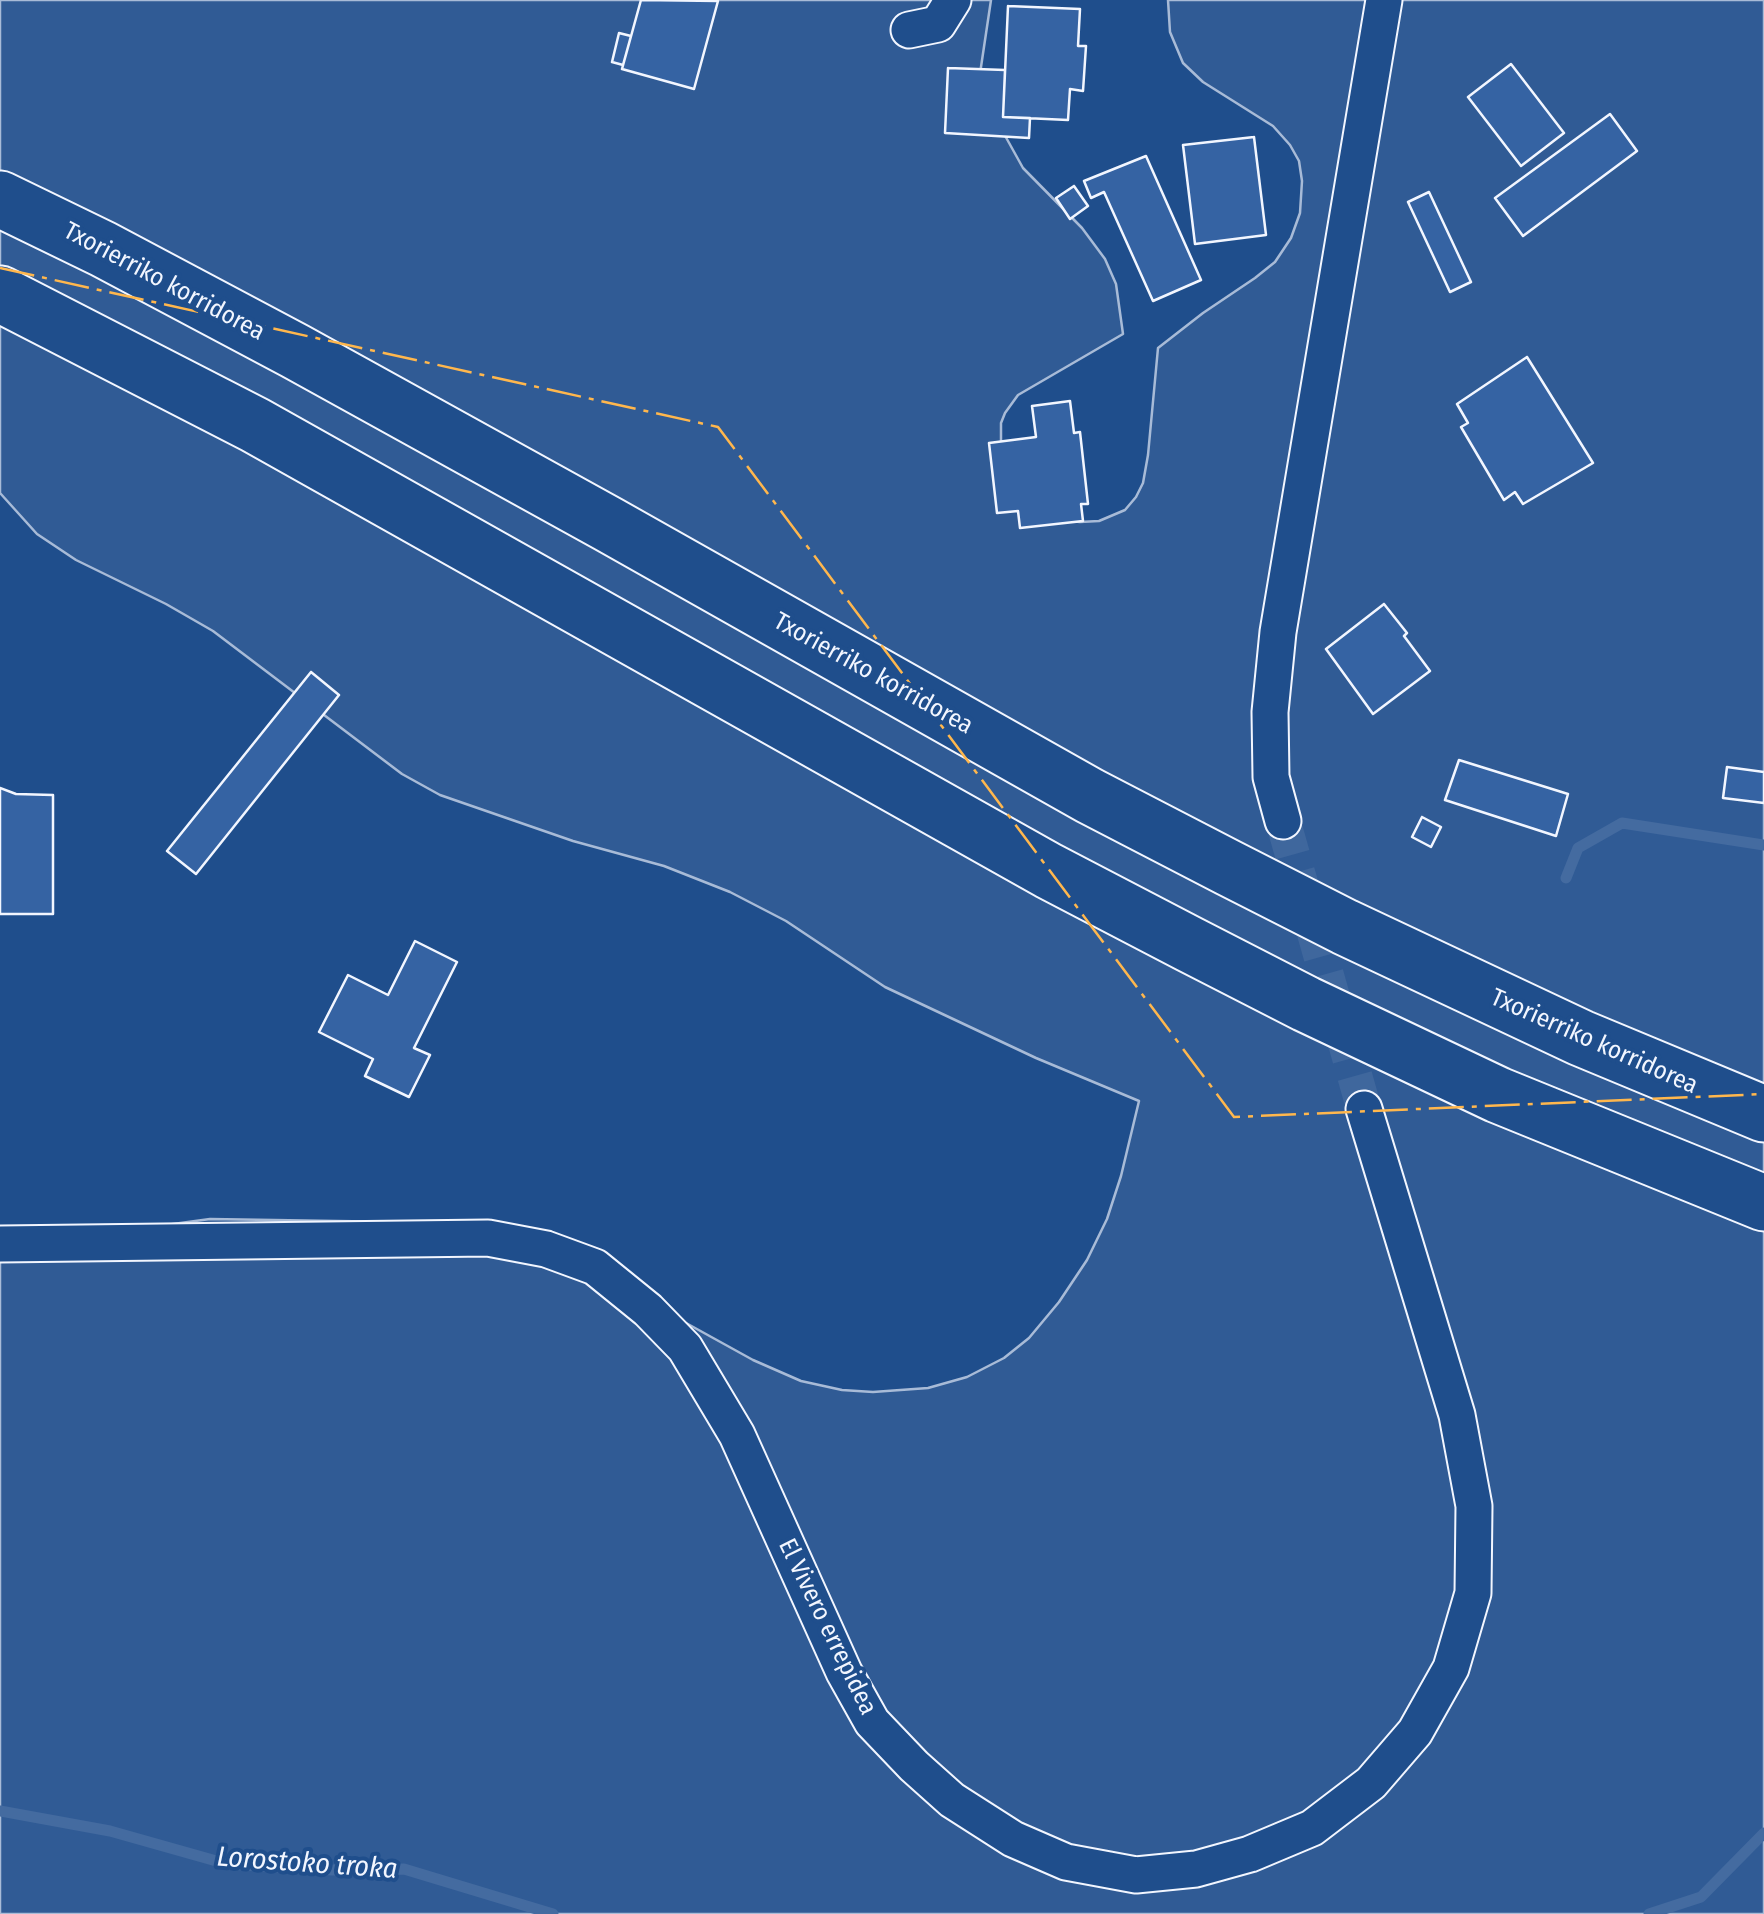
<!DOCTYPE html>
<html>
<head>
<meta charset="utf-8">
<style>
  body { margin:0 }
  canvas { display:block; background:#1f4e8c }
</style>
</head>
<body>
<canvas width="1764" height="1914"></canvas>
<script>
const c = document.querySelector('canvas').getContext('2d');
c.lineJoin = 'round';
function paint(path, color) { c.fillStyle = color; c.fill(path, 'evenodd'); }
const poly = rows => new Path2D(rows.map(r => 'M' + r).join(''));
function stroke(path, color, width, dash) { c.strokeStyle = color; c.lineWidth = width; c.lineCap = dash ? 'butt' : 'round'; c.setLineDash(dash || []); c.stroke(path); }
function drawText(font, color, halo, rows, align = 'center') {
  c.font = font + ' "Fira Sans Condensed",sans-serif'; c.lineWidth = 8; c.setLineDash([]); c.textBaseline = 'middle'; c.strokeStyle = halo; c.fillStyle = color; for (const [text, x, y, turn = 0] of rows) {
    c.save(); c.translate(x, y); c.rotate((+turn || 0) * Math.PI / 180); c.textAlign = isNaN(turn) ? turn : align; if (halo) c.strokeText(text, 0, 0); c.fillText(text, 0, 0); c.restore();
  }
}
const green = poly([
  [0,0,991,0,978,87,1023,168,1082,228,1105,259,1116,284,1123,334,1018,395,1005,413,1001,423,1001,458,1061,520,1080,522,1099,521,1125,510,1136,497,1143,483,1148,455,1158,348,1203,313,1255,278,1275,262,1291,238,1300,213,1302,181,1299,161,1290,145,1273,126,1203,82,1183,63,1170,32,1168,0,1764,0,1764,1914,0,1914,0,1242,92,1235,210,1219,400,1222,435,1226,648,1302,753,1360,801,1381,842,1390,873,1392,928,1388,967,1377,1004,1358,1029,1338,1059,1302,1087,1260,1107,1219,1121,1176,1139,1101,1036,1058,885,987,786,921,730,892,664,866,573,841,440,795,402,774,213,631,166,604,76,560,37,534,0,493,0,0]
]);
paint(green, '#305b95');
stroke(green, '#a8bbd7', 2.5);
stroke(poly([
  [1566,878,1578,848,1622,823,1764,845],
  [0,1811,110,1831,227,1864,332,1870,404,1869,553,1914],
  [1649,1914,1701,1897,1764,1833]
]), '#446ba0', 11);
const building = poly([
  [641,0,718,1,694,89,622,69,641,0],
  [1008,6,1080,9,1078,46,1086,46,1083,91,1070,89,1068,120,1003,117,1008,6],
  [619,33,631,36,623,65,612,62,619,33],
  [1511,64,1564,133,1521,166,1468,97,1511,64],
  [948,68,1005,70,1003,117,1030,118,1029,138,945,133,948,68],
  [1610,114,1637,151,1523,236,1495,198,1610,114],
  [1254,137,1266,235,1195,244,1183,145,1254,137],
  [1146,156,1201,280,1153,301,1104,192,1091,198,1084,181,1146,156],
  [1074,186,1088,206,1070,219,1056,198,1074,186],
  [1429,192,1471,282,1450,292,1408,202,1429,192],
  [1527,357,1593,463,1523,504,1515,492,1504,500,1461,427,1468,423,1457,404,1527,357],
  [1070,401,1074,433,1080,432,1088,504,1081,504,1083,521,1020,528,1018,511,997,513,989,443,1036,437,1032,406,1070,401],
  [1384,604,1407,633,1404,636,1430,671,1373,714,1326,649,1384,604],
  [311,672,339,695,196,874,167,851,311,672],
  [1459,760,1568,794,1556,836,1445,800,1459,760],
  [1727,767,1764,772,1764,803,1723,798,1727,767],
  [0,788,16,794,53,795,53,914,0,914,0,788],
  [1422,817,1441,827,1431,847,1412,837,1422,817],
  [415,941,457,962,414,1048,430,1055,409,1097,365,1076,373,1059,319,1032,348,975,388,995,415,941]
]);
paint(building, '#3563a3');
stroke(building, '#f2f6ff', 2.5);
stroke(poly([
  [1283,821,1364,1109]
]), '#3f679d', 35, [35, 18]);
const street = poly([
  [909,30,938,24,953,0],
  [1283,821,1271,777,1270,712,1278,632,1384,0],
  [0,1244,488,1238,546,1249,595,1267,648,1310,685,1348,737,1435,844,1672,872,1722,914,1766,952,1800,1013,1839,1066,1862,1136,1875,1196,1869,1250,1854,1312,1828,1371,1783,1415,1732,1451,1668,1473,1593,1474,1506,1457,1415,1364,1109]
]);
const highway = poly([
  [0,199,103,249,295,351,608,524,1090,796,1229,868,1345,927,1581,1038,1764,1114],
  [0,294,255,425,1049,871,1189,944,1306,1004,1498,1095,1764,1203]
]);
stroke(street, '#f2f6ff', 39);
stroke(highway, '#f2f6ff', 59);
stroke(street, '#1f4e8c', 35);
stroke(highway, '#1f4e8c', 55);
stroke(poly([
  [0,268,718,427,1234,1117,1764,1094]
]), '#ffb74d', 2.5, [35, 8, 5, 8]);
drawText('25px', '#f2f6ff', '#1f4e8c', [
  ["Txorierriko korridorea",164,282,28],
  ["Txorierriko korridorea",873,674,29],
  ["Txorierriko korridorea",1594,1042,24],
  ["El Vivero errepidea",827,1627,64]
]);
drawText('italic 28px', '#f2f6ff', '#1f4e8c', [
  ["Lorostoko troka",307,1864,4]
]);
</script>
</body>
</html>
